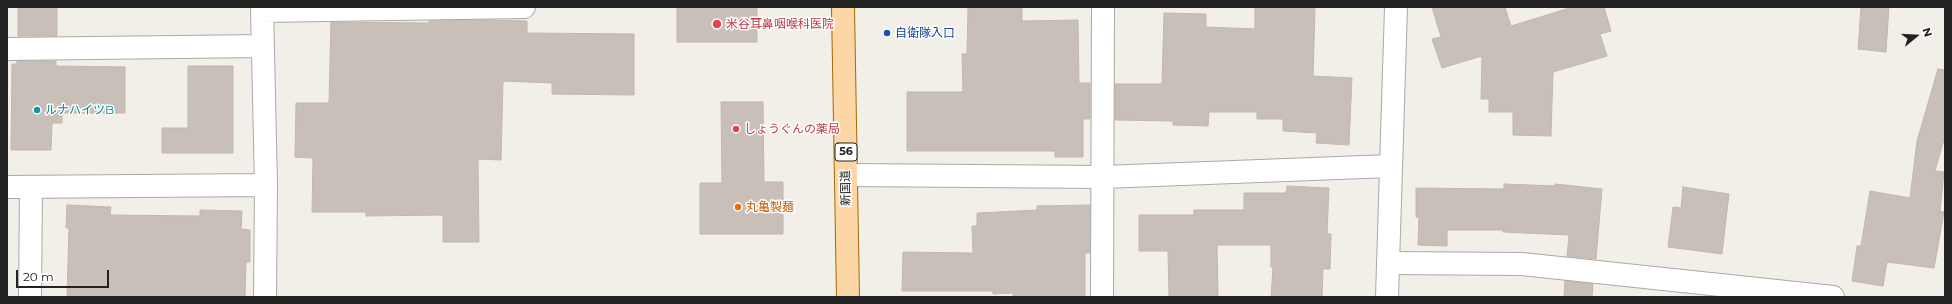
<!DOCTYPE html>
<html>
<head>
<meta charset="utf-8">
<style>
  body { margin:0 }
  #map { position:relative; width:1952px; height:304px; overflow:hidden; background:#f2efe9; font-family:Montserrat,sans-serif }
  canvas { display:block }
  .frame { position:absolute; inset:0; border:8px solid #222; pointer-events:none }
  .north { position:absolute; left:1896px; top:16px; width:40px; height:40px; -webkit-text-stroke:3px #fff; paint-order:stroke; rotate:72deg; font-size:11px; font-weight:700; line-height:16px; text-align:center; color:#222 }
  .north::after { content:''; display:block; margin:auto; width:14px; height:18px; background:#222; clip-path:polygon(50% 0,100% 100%,50% 72%,0 100%) }
  .scale { position:absolute; left:16px; top:270px; width:93px; height:18px; box-sizing:border-box; border:2px solid #222; border-top:0; padding-left:5px; font-size:12px; line-height:14px; white-space:nowrap; color:#222; -webkit-text-stroke:3px #fff; paint-order:stroke }
</style>
</head>
<body>
<div id="map">
<canvas width="1952" height="304"></canvas>
<div class="frame"></div>
<div class="north">N</div>
<div class="scale">20 m</div>
</div>
<script>
const c = document.querySelector('canvas').getContext('2d');
c.lineJoin = 'round';
function paint(path, color) { c.fillStyle = color; c.fill(path, 'evenodd'); }
const poly = rows => new Path2D(rows.map(r => 'M' + r).join(''));
function stroke(path, color, width, dash) { c.strokeStyle = color; c.lineWidth = width; c.lineCap = dash ? 'butt' : 'round'; c.setLineDash(dash || []); c.stroke(path); }
function drawText(font, color, halo, rows, align = 'center') {
  c.font = font + ' Montserrat,"Noto Sans JP",sans-serif'; c.lineWidth = 3; c.setLineDash([]); c.textBaseline = 'middle'; c.strokeStyle = halo; c.fillStyle = color; for (const [text, x, y, turn = 0] of rows) {
    c.save(); c.translate(x, y); c.rotate((+turn || 0) * Math.PI / 180); c.textAlign = isNaN(turn) ? turn : align; if (halo) c.strokeText(text, 0, 0); c.fillText(text, 0, 0); c.restore();
  }
}
const building = poly([
  [18,7,57,7,57,36,18,36,18,7],
  [677,7,757,7,757,42,677,42,677,7],
  [968,7,1022,7,1022,21,1078,20,1079,83,1090,83,1090,119,1083,119,1083,157,1055,157,1055,151,907,151,907,92,963,92,962,54,967,54,968,7],
  [1255,7,1315,7,1313,76,1352,78,1349,145,1316,143,1317,133,1283,131,1283,119,1257,119,1257,112,1209,112,1208,126,1173,125,1173,121,1115,120,1115,84,1162,84,1164,13,1206,14,1206,27,1255,29,1255,7],
  [1432,7,1505,7,1511,26,1573,7,1604,7,1611,31,1600,34,1607,56,1553,72,1551,136,1513,135,1513,112,1489,112,1489,99,1481,99,1482,56,1442,68,1432,39,1441,37,1432,7],
  [1861,7,1889,7,1886,52,1858,49,1861,7],
  [482,20,527,21,527,33,634,34,634,95,552,94,552,83,503,81,501,160,478,159,479,242,443,242,443,215,366,216,366,212,312,212,313,158,295,157,296,103,329,103,331,22,429,23,429,21,482,20],
  [17,61,56,61,56,66,125,67,125,113,62,113,62,123,52,123,51,150,11,150,12,64,17,64,17,61],
  [188,66,233,66,233,153,162,153,162,128,188,128,188,66],
  [1938,69,1945,70,1945,136,1935,171,1944,172,1940,211,1944,212,1934,268,1887,262,1883,286,1852,281,1857,246,1861,246,1870,191,1910,198,1917,141,1938,69],
  [721,102,763,102,764,182,783,182,783,234,700,234,700,183,722,183,721,102],
  [1504,184,1555,186,1555,184,1602,189,1596,259,1567,256,1569,235,1503,232,1503,230,1447,230,1447,246,1418,245,1419,217,1416,217,1416,188,1504,189,1504,184],
  [1287,186,1329,188,1327,234,1331,234,1330,269,1323,269,1322,297,1271,297,1273,267,1271,267,1271,245,1217,245,1218,297,1169,297,1168,251,1139,251,1139,215,1194,215,1194,210,1244,210,1244,193,1286,193,1287,186],
  [1683,187,1729,194,1722,254,1668,247,1673,207,1681,208,1683,187],
  [67,205,111,207,110,215,200,216,200,210,242,211,241,229,250,230,250,262,246,262,245,297,67,297,69,228,66,228,67,205],
  [1090,205,1090,253,1085,253,1085,297,1013,297,1013,293,993,294,993,291,902,291,903,252,973,253,972,226,977,226,977,213,1037,210,1037,206,1090,205],
  [1565,281,1593,284,1592,297,1564,297,1565,281]
]);
paint(building, '#c7bfb8');
stroke(building, '#c4b6ab', 1);
const minor = poly([
  [262,7,266,185,265,297],
  [262,11,524,7],
  [7,49,263,46],
  [846,175,1103,177,1390,166],
  [7,187,266,185],
  [1388,263,1522,264,1833,297],
  [30,297,31,187],
  [1102,297,1103,7]
]);
const tertiary = poly([
  [1387,297,1396,7]
]);
const primary = poly([
  [843,7,848,297]
]);
stroke(minor, '#a9a9a9', 24);
stroke(tertiary, '#a9a9a9', 24);
stroke(primary, '#a06b00', 24);
stroke(minor, '#fff', 22);
stroke(tertiary, '#fff', 22);
stroke(primary, '#fcd6a4', 22);
for (const [x, y, r, color] of [
  [717,24,5,"#e0444e"],
  [887,33,4,"#1a4fb4"],
  [37,110,4,"#0f9aa8"],
  [736,129,4,"#e0444e"],
  [738,207,4,"#e8710a"]
]) { const dot = new Path2D(); dot.arc(x, y, r, 0, 2 * Math.PI); c.fillStyle = color; c.fill(dot); stroke(dot, '#fff', 1.5); }
for (const [x, y, w] of [
  [846,152,22]
]) { const box = new Path2D(); box.roundRect(x - w / 2, y - 9, w, 18, 3); c.fillStyle = '#fff'; c.fill(box); stroke(box, '#222', 1); }
drawText('bold 11px', '#222', null, [
  ["56",846,152]
]);
drawText('12px', '#be3a42', '#fff', [
  ["米谷耳鼻咽喉科医院",726,24],
  ["しょうぐんの薬局",744,129]
], 'left');
drawText('12px', '#164399', '#fff', [
  ["自衛隊入口",895,33]
], 'left');
drawText('12px', '#0d838f', '#fff', [
  ["ルナハイツB",45,110]
], 'left');
drawText('12px', '#222', '#fff', [
  ["新国道",846,188,-91]
]);
drawText('12px', '#c56008', '#fff', [
  ["丸亀製麺",746,207]
], 'left');
</script>
</body>
</html>
